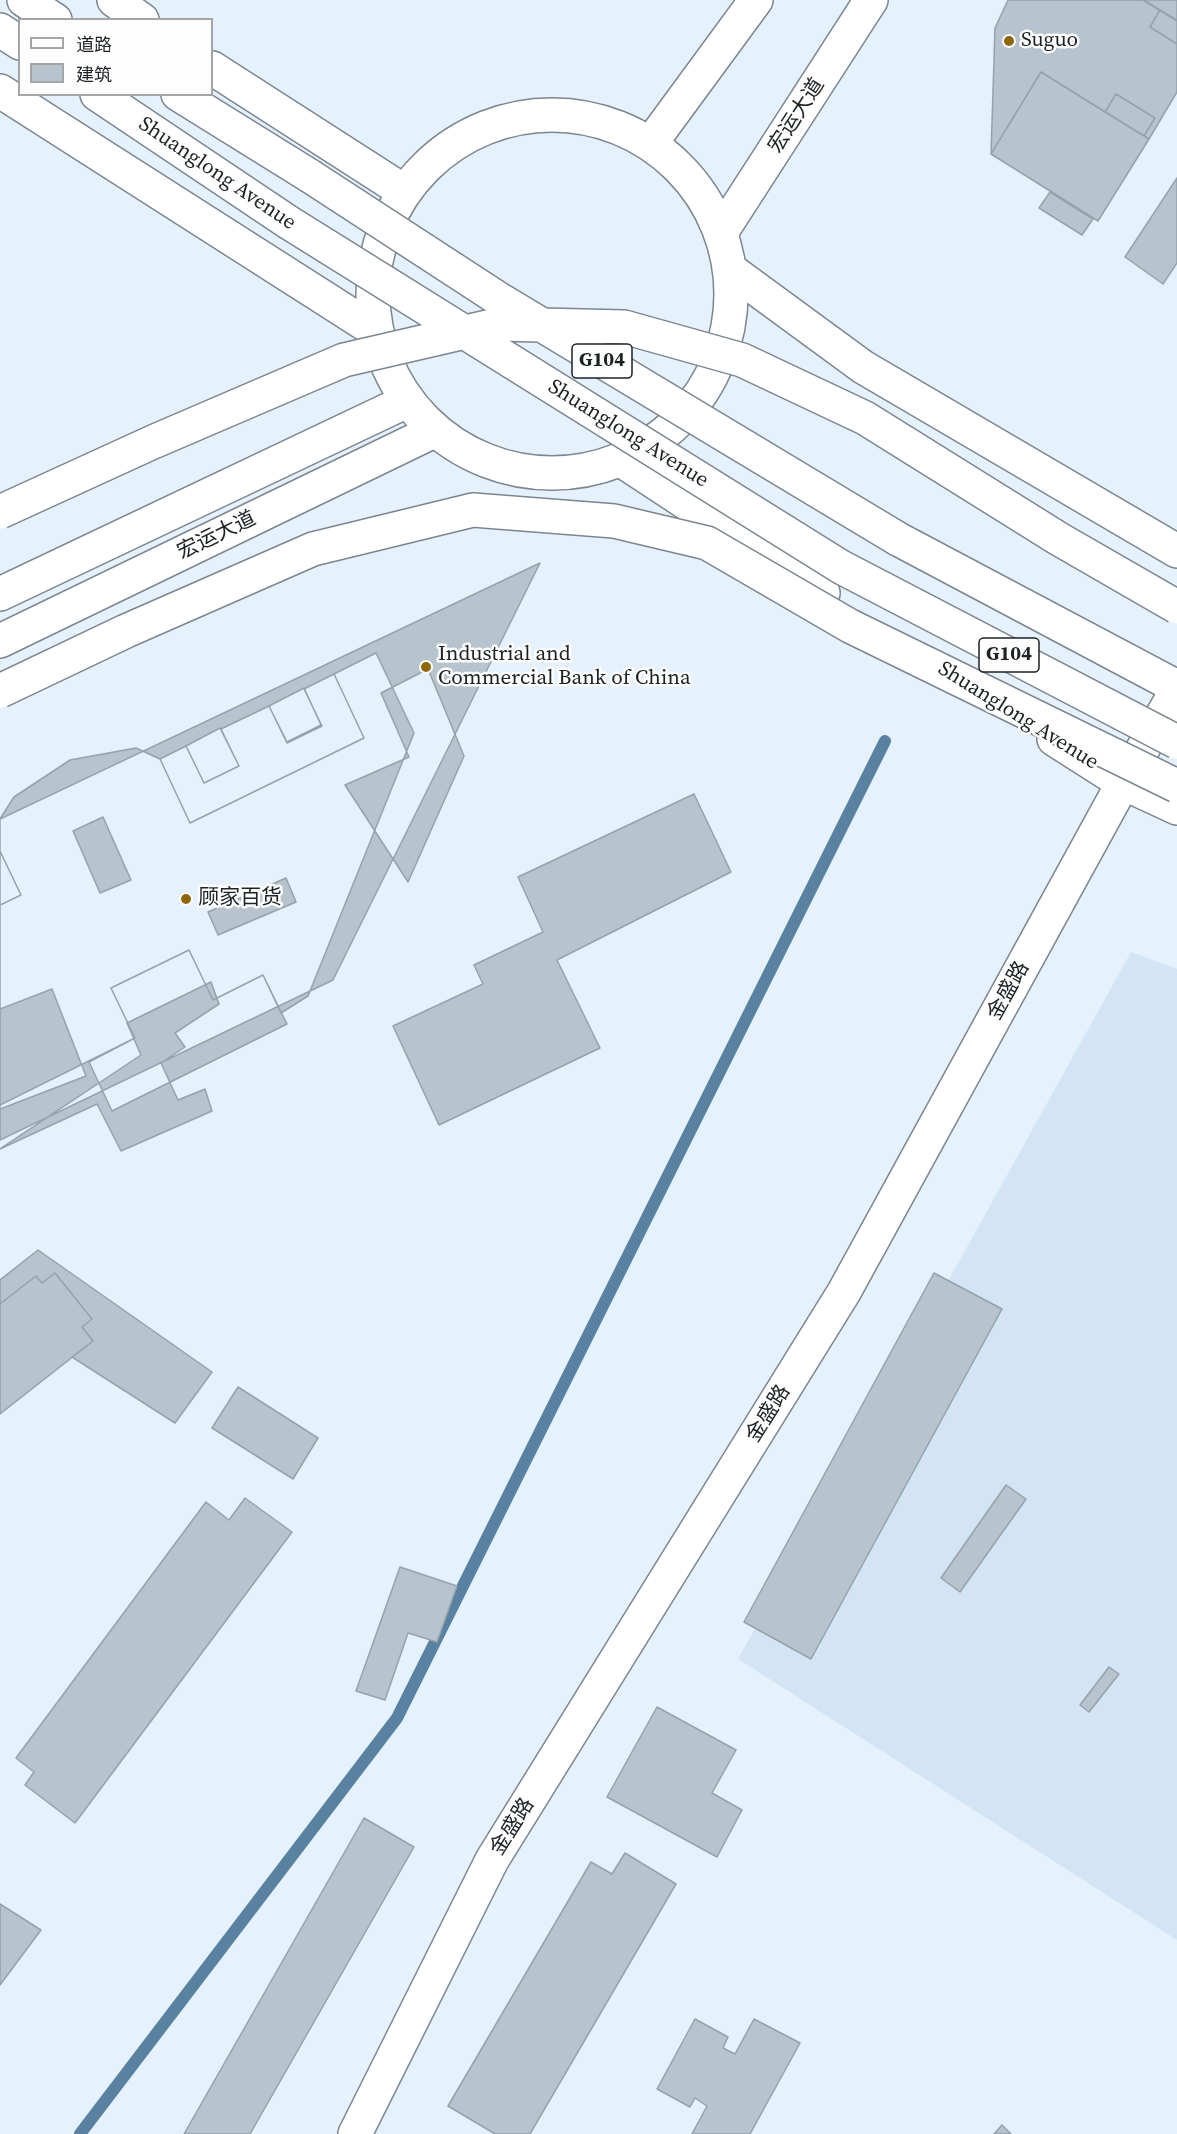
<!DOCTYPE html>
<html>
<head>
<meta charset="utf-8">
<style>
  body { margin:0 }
  #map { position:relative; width:1177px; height:2134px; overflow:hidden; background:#e5f1fc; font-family:"Source Serif 4","Noto Sans SC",serif }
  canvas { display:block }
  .legend { position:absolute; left:18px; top:18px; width:195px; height:78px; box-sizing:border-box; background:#fdfdfd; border:2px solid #a3a5a7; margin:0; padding:8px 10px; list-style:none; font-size:18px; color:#1d2225 }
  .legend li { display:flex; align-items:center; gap:12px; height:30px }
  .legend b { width:30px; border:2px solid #a3a5a7 }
</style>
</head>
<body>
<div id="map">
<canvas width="1177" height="2134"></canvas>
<ul class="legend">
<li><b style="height:8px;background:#fff"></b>道路</li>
<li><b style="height:16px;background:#b7c3cd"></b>建筑</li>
</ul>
</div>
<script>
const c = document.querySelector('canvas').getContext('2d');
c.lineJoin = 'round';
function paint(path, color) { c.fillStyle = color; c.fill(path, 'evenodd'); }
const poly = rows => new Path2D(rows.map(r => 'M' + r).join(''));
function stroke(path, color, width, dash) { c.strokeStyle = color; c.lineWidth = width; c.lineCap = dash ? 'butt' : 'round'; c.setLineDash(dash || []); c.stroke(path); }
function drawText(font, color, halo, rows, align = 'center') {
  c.font = font + ' "Source Serif 4","Noto Sans SC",serif'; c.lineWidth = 5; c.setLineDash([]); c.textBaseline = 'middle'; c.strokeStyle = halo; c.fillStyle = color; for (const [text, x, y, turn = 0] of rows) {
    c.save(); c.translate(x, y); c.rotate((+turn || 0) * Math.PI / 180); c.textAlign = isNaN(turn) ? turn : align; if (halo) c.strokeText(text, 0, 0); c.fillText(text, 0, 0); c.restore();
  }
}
paint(poly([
  [1131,952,1177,969,1177,1940,738,1659]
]), '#d3e5f5');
stroke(poly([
  [80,2134,397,1718,885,741]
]), '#5981a0', 12);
const building = poly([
  [1008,0,1144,0,1160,10,1150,27,1177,44,1177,92,1149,139,1144,136,1155,118,1116,94,1105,112,1041,72,991,154,995,28,1008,0],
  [1143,0,1177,0,1177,21,1143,0],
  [1160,10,1177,20,1177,44,1150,27,1160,10],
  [1041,72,1149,139,1098,221,991,154,1041,72],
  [1116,94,1155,118,1144,136,1105,112,1116,94],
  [1177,178,1177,263,1163,284,1125,257,1177,178],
  [1050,192,1093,219,1082,235,1039,208,1050,192],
  [540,563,333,980,0,1140,0,819,540,563],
  [376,653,414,733,308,996,281,1013,263,975,213,1000,189,950,111,988,135,1038,0,1105,0,905,21,895,0,851,0,819,14,797,70,760,136,748,160,759,190,823,364,738,334,674,376,653],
  [428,669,464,756,408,882,345,785,409,757,381,693,428,669],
  [334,674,364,738,190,823,160,759,186,746,204,783,239,766,221,729,269,706,287,743,322,726,304,689,334,674],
  [304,688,321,725,287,742,269,706,304,688],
  [220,728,239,766,204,783,186,746,220,728],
  [694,794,731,872,557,960,600,1048,439,1125,393,1026,483,984,474,965,543,932,518,877,694,794],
  [103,817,131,880,100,893,73,831,103,817],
  [0,851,21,895,0,905,0,851],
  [286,878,296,902,218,935,208,912,286,878],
  [189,950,213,1000,263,975,287,1024,112,1111,89,1062,135,1038,111,988,189,950],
  [211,982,219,1004,175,1033,185,1047,161,1063,178,1100,205,1089,212,1111,121,1151,97,1104,0,1149,141,1055,127,1023,211,982],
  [52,989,86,1076,0,1109,0,1009,52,989],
  [38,1250,212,1372,175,1423,72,1357,93,1341,82,1327,92,1319,55,1273,42,1283,36,1276,0,1304,0,1280,38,1250],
  [55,1273,92,1319,82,1327,93,1341,0,1414,0,1304,36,1276,42,1283,55,1273],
  [934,1273,1002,1309,811,1659,744,1622,934,1273],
  [238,1387,318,1438,293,1479,212,1428,238,1387],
  [1006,1485,1026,1499,960,1592,941,1578,1006,1485],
  [245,1498,292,1532,75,1823,25,1785,34,1772,16,1758,206,1502,229,1520,245,1498],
  [400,1567,457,1586,437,1642,408,1633,385,1700,356,1691,400,1567],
  [1109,1667,1119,1674,1089,1712,1080,1705,1109,1667],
  [657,1707,736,1750,712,1793,742,1810,717,1857,607,1797,657,1707],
  [364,1818,414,1847,250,2134,184,2134,364,1818],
  [625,1853,676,1884,530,2134,495,2134,448,2106,591,1862,612,1874,625,1853],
  [0,1904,41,1930,0,1985,0,1904],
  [695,2019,728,2037,723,2048,735,2054,754,2019,800,2043,750,2134,692,2134,707,2106,695,2098,690,2107,657,2089,695,2019],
  [1002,2125,1011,2134,994,2134,1002,2125]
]);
paint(building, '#b7c3cd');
stroke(building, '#96a2ab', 1.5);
const minor = poly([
  [355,2134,492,1860,844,1292,1123,783,1177,690]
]);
const major = poly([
  [651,143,756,0],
  [722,231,871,0],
  [0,594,407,401],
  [0,641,434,431]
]);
const highway = poly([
  [24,0,55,20],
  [114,0,142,20],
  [0,30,20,43],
  [212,68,405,192],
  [0,91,376,331],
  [97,94,288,222],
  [178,94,310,176],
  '373 294a179 179 0 1 1 358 0a179 179 0 1 1-358 0Z',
  [732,271,863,367,1177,551],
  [621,460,823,593],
  [898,539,1177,687],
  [1054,739,1123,783,1177,808]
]);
stroke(minor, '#7b868f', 36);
stroke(major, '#7b868f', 36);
stroke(highway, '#7b868f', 36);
stroke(minor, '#fff', 33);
stroke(major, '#fff', 33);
stroke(highway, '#fff', 33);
const highwayBridge = poly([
  [310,176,502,301,898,539],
  [288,222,841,567,1177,742],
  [0,512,153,442,344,360,500,324,624,327,742,360,865,418,1059,539,1177,607],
  [0,691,126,631,313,549,473,510,614,521,707,543,850,626,1177,786]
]);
stroke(highwayBridge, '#7b868f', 36, []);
stroke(highwayBridge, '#fff', 33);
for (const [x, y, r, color] of [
  [1009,41,6,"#90660d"],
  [426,667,6,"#90660d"],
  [186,899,6,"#90660d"]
]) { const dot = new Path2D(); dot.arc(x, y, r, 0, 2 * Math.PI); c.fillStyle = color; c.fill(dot); stroke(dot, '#fdfdfd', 2); }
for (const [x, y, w] of [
  [602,361,60],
  [1009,655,60]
]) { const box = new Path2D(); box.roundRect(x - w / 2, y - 17, w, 34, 4.5); c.fillStyle = '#fdfdfd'; c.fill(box); stroke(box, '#1d2225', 1.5); }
drawText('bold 20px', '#1d2225', null, [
  ["G104",602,361],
  ["G104",1009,655]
]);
drawText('21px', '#1d2225', '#fdfdfd', [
  ["Suguo",1021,41],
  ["Industrial and",438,655],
  ["Commercial Bank of China",438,679],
  ["顾家百货",198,899]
], 'left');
drawText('21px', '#1d2225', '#fdfdfd', [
  ["宏运大道",797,116,-57],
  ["Shuanglong Avenue",217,174,34],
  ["Shuanglong Avenue",628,434,32],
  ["宏运大道",217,536,-26],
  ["Shuanglong Avenue",1018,716,32],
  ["金盛路",1009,991,-61],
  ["金盛路",769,1414,-58],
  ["金盛路",513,1827,-58]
]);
</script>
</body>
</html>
